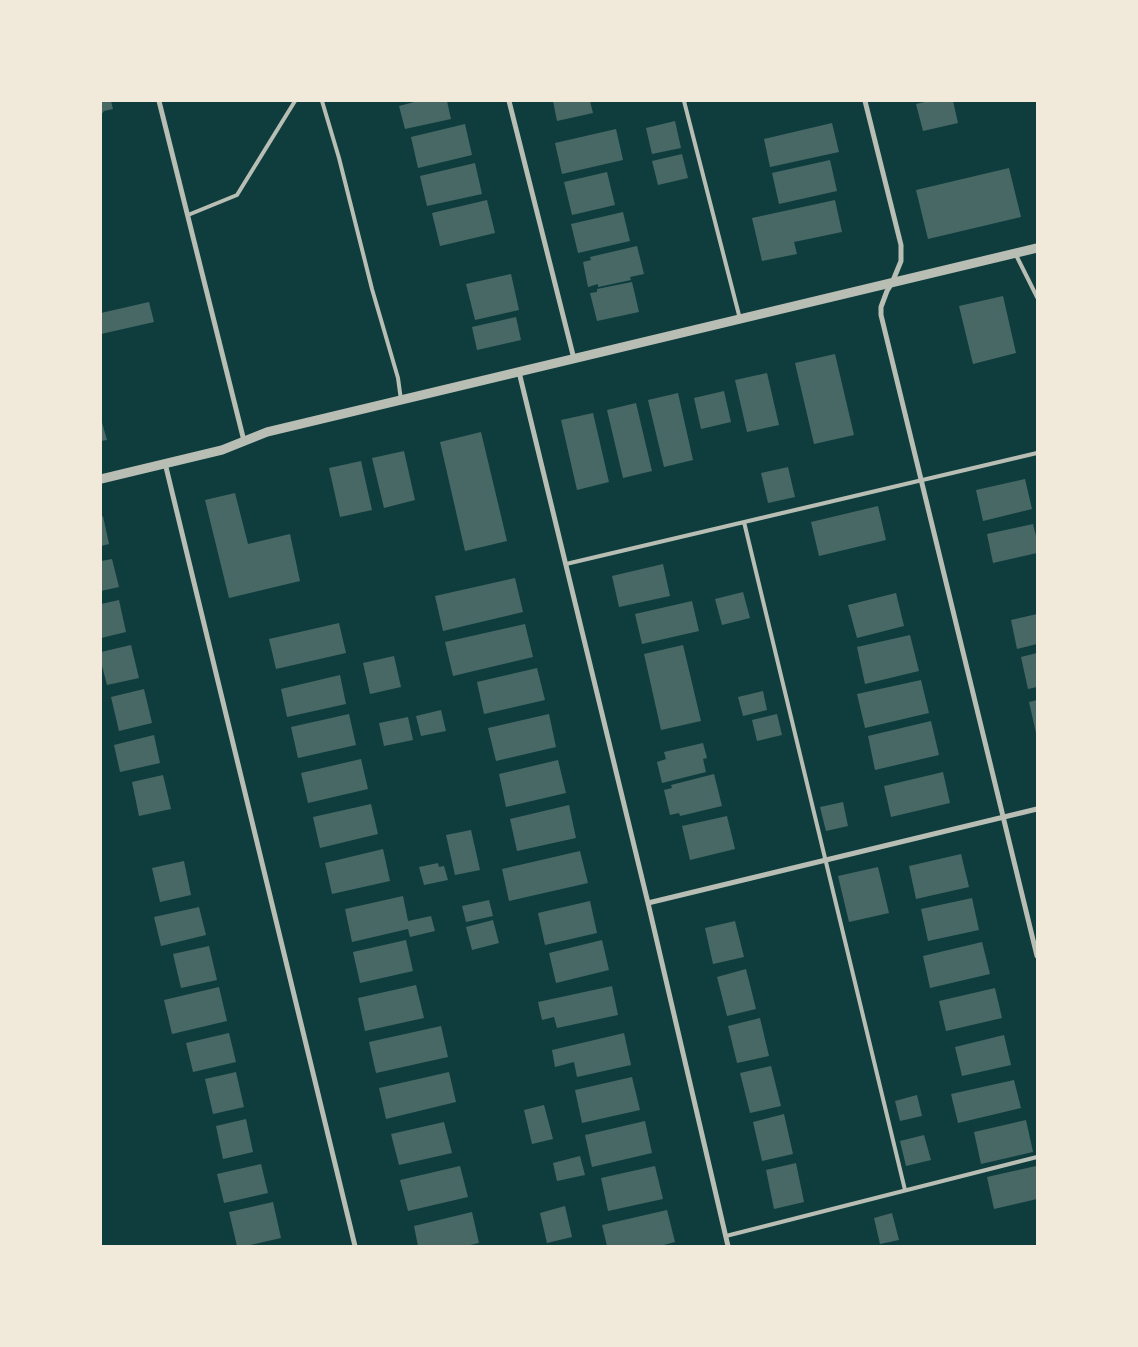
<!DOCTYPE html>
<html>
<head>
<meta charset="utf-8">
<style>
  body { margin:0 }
  #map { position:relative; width:1138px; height:1347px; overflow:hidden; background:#0f3d3e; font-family:Commissioner,sans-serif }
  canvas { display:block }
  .frame { position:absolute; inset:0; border:102px solid #f1e9da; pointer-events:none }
</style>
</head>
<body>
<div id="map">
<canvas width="1138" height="1347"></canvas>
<div class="frame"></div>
</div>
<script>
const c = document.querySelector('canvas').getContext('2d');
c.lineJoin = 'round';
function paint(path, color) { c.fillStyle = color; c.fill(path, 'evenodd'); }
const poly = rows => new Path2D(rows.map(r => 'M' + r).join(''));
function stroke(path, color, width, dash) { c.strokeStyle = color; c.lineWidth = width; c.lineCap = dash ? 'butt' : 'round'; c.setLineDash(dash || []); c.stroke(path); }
paint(poly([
  [101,101,111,101,113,109,104,111,101,115],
  [418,101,447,101,451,119,405,129,399,106],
  [553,101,590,101,593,113,557,121],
  [929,101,953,101,958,123,923,131,916,104],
  [675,121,681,148,652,154,646,128],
  [832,123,839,152,770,167,764,139],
  [465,124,472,155,418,168,411,137],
  [616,129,623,160,562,174,555,143],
  [682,154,688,178,658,185,652,161],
  [830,160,837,191,779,204,772,173],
  [475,163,482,194,427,206,420,176],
  [1009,168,1021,217,928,239,916,190],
  [607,172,615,205,572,215,564,182],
  [487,200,495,233,440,246,432,213],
  [835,200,842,232,794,242,797,254,762,261,752,218],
  [623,212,630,241,578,253,571,224],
  [637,246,644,274,630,277,631,280,598,287,598,284,588,287,583,262,591,260,590,257],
  [511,274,519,310,475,320,466,284],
  [632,282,639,312,597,321,590,293,597,292,597,289],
  [1003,296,1016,353,973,364,959,306],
  [149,302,154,322,101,334,101,313],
  [516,317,521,340,477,350,472,327],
  [835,354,854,435,814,444,795,363],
  [767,373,779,425,747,432,735,380],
  [724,391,731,422,701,429,694,398],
  [678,393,693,460,664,467,648,400],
  [636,403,652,471,623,478,607,410],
  [593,413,609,482,577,490,561,420],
  [101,419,107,440,101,441],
  [481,432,507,541,465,551,440,442],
  [404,451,415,500,384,508,372,458],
  [361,461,372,510,340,517,329,468],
  [788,467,795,497,768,503,761,473],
  [1025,479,1032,509,983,521,976,490],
  [235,493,248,544,290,534,300,581,229,598,205,500],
  [878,506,886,540,819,556,811,522],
  [103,516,109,544,101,546,101,517],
  [1033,524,1037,540,1037,553,993,563,987,534],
  [112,559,119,587,101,591,101,561],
  [663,564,670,596,619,607,612,576],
  [515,578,523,612,443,631,435,596],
  [743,592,750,618,722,625,715,599],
  [896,593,904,626,857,638,848,605],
  [119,600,126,632,101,638,101,604],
  [692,601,699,631,642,644,635,614],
  [1037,614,1037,644,1017,649,1011,620],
  [339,623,346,653,276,669,269,639],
  [525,624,533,657,453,676,445,642],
  [910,635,919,671,865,684,857,647],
  [131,645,139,678,107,685,101,662,101,652],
  [683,645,701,721,661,730,644,654],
  [1037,653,1037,687,1028,689,1021,657],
  [394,656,401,687,370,694,363,663],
  [537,668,545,700,484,714,477,682],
  [340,675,346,704,287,717,281,689],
  [921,680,929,713,865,728,857,694],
  [144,689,152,723,119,731,111,697],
  [763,691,767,710,743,716,738,697],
  [1037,700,1037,733,1036,733,1029,702],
  [441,710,446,731,421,736,416,716],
  [349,714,356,745,298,758,291,727],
  [549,714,556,747,496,761,488,728],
  [777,714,782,735,757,741,752,720],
  [408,717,413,740,384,746,379,723],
  [931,721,939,755,875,770,868,736],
  [154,735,160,763,120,772,114,745],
  [703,743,707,758,703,759,706,772,662,783,657,762,666,759,664,752],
  [361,759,368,789,308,803,301,773],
  [558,760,566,793,506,807,499,774],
  [943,772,950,803,891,817,884,786],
  [714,774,722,806,680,816,679,813,670,815,664,790,672,788,671,785],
  [163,775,171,809,139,816,132,782],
  [843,802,848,826,826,831,820,807],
  [371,804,378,834,320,848,313,817],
  [569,805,576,838,517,851,510,819],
  [727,816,735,849,690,860,682,826],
  [471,830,480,870,455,875,446,835],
  [383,849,390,881,332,894,325,863],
  [580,851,588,883,509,901,502,869],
  [961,854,969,887,916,899,909,866],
  [184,861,191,895,160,902,152,868],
  [438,863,439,867,444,866,448,880,424,885,419,867],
  [878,867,889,913,849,922,838,876],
  [403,896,408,921,431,916,435,931,410,937,408,929,352,942,345,909],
  [972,898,979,930,928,941,921,909],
  [489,900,493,916,466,922,462,906],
  [590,901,597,933,545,945,538,913],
  [199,907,206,935,161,946,154,917],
  [493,920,499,943,472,950,466,927],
  [735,921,744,957,713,964,705,928],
  [406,940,413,971,360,983,353,952],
  [602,940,609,970,556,983,549,953],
  [982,942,990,974,930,988,923,956],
  [209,946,217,980,181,988,173,954],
  [746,969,756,1009,727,1016,717,977],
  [416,985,424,1018,365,1031,358,998],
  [612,986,618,1015,557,1028,554,1017,542,1020,538,1002],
  [219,987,227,1021,172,1034,164,1000],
  [995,988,1002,1018,946,1031,939,1001],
  [760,1018,769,1056,737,1063,728,1026],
  [441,1026,448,1057,376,1073,369,1042],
  [229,1033,236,1062,193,1072,186,1043],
  [624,1033,631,1065,577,1077,574,1062,555,1067,552,1050],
  [1004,1035,1011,1065,962,1076,955,1047],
  [771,1066,781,1106,750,1113,740,1073],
  [236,1072,244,1107,213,1114,205,1079],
  [449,1072,456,1102,386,1119,379,1088],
  [632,1077,640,1110,582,1123,575,1090],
  [1014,1080,1021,1108,958,1123,951,1094],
  [917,1095,922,1116,900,1121,895,1101],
  [544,1105,553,1139,532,1144,524,1110],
  [784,1114,793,1154,762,1161,753,1122],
  [246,1119,253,1152,223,1159,216,1126],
  [1026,1120,1033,1152,981,1164,974,1132],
  [645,1121,652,1153,592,1167,585,1135],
  [444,1122,452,1153,399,1165,391,1134],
  [924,1135,931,1160,906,1166,900,1141],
  [580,1156,585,1175,557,1181,553,1163],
  [796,1163,804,1202,774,1209,766,1170],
  [261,1164,268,1193,224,1203,217,1174],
  [460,1166,468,1197,408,1211,400,1180],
  [655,1166,663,1199,608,1211,601,1178],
  [1036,1166,1037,1199,994,1209,987,1177],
  [273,1202,281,1238,246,1246,237,1246,229,1212],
  [565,1206,572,1237,547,1243,540,1213],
  [667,1210,675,1242,660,1246,607,1246,602,1225],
  [472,1212,479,1243,466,1246,418,1246,414,1226],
  [892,1213,899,1240,880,1244,874,1218]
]), '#486865');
stroke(poly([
  [322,101,339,158,372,289,398,378,401,400],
  [684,101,740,319],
  [188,215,237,195,295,101],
  [1015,253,1037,297],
  [744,522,905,1190],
  [566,564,1037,453],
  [726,1236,1037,1157]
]), '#b8beb3', 4);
stroke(poly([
  [159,101,244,441],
  [509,101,574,359],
  [865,101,901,245,901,261,892,283,887,291,881,307,881,315,1037,956],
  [519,372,648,903,728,1246],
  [165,463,355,1246],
  [648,903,1037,809]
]), '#b8beb3', 5);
stroke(poly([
  [101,479,222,450,267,432,1037,248]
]), '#b8beb3', 9);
</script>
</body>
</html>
